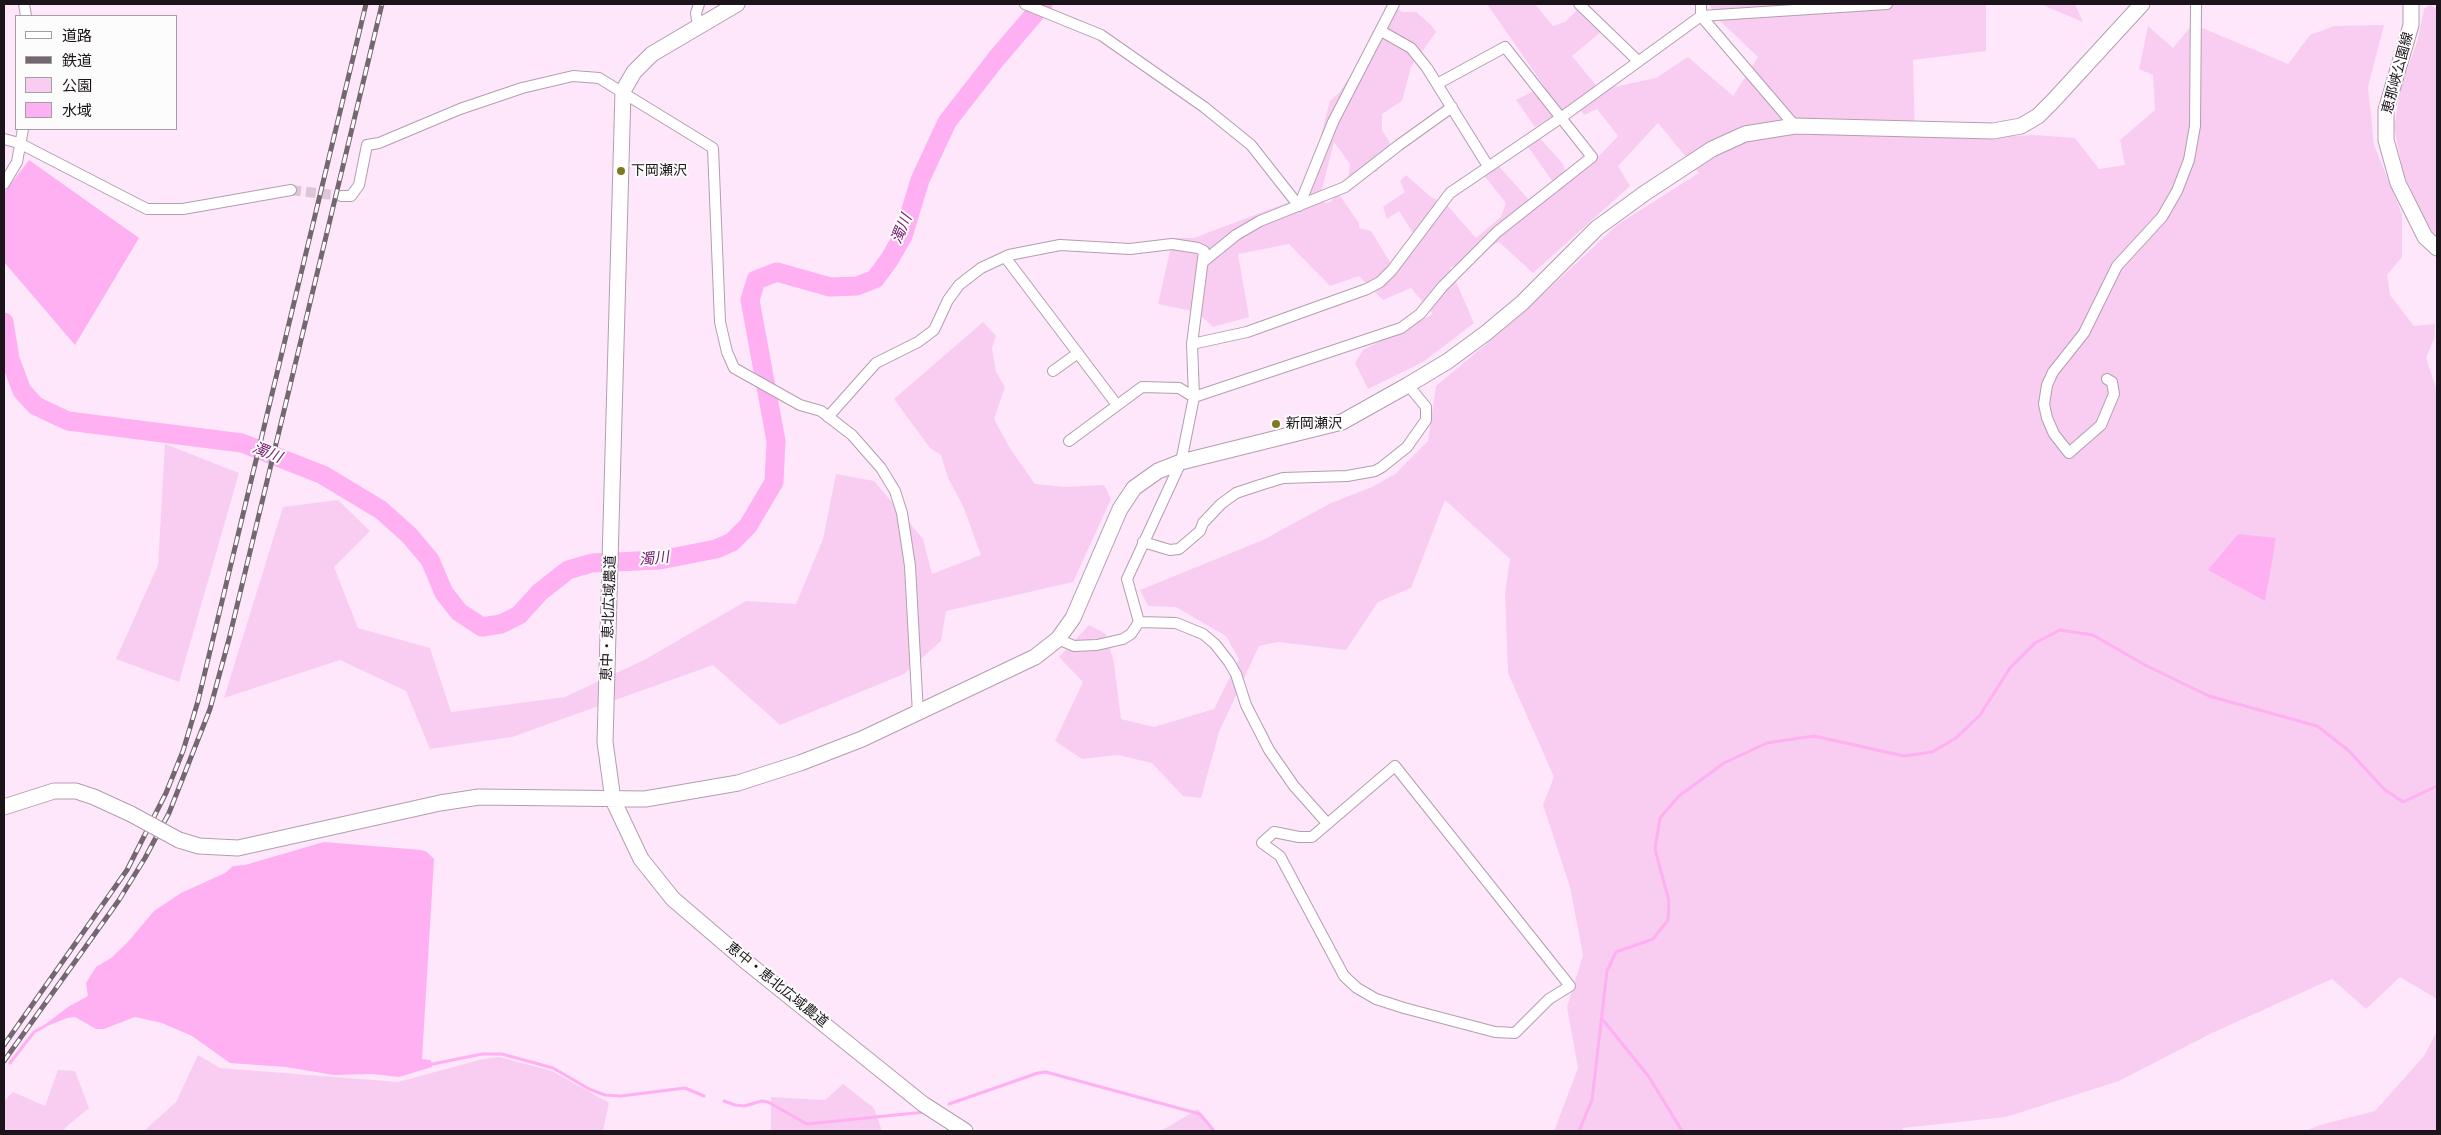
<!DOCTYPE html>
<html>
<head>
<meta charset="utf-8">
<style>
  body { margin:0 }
  #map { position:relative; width:2441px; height:1135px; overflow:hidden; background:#fee7fa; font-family:"Fira Sans Condensed","Noto Sans JP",sans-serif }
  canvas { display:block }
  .frame { position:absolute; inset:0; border:5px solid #1b141a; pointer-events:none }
  .legend { position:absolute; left:15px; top:15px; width:162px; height:115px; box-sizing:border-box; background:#fcfcfc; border:1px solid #a29fa2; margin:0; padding:6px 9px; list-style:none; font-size:15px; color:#1b141a }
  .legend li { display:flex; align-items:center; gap:10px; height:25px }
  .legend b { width:25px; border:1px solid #a29fa2 }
</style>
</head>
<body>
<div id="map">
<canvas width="2441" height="1135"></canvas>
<div class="frame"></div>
<ul class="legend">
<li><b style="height:6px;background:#fff"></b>道路</li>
<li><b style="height:6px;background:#746772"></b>鉄道</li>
<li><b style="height:14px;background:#f9cdf1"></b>公園</li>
<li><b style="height:14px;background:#feb0f2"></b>水域</li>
</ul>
</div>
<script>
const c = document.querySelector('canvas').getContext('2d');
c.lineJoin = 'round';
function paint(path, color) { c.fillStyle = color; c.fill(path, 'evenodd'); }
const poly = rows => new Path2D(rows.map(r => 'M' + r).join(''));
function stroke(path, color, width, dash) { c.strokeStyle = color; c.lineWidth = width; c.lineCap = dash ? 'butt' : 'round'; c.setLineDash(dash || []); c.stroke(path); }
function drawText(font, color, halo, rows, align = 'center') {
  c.font = font + ' "Fira Sans Condensed","Noto Sans JP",sans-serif'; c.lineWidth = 4; c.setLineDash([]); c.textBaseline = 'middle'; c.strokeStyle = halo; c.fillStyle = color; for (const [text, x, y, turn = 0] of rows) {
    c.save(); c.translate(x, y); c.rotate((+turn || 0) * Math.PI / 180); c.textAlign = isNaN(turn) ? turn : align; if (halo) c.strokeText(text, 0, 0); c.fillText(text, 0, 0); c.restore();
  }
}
paint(poly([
  [1393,4,1402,12,1416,12,1431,25,1436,32,1411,67,1402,101,1382,114,1382,130,1390,143,1377,172,1358,172,1348,181,1350,164,1334,142,1319,201,1327,203,1332,201,1335,192,1338,193,1359,223,1359,228,1371,231,1396,272,1418,241,1399,211,1387,219,1383,207,1405,192,1400,181,1406,175,1431,197,1446,204,1476,238,1501,217,1506,203,1483,174,1497,164,1530,201,1553,182,1526,144,1538,136,1563,164,1567,178,1601,154,1618,136,1597,109,1584,115,1579,107,1564,110,1535,127,1516,100,1544,86,1487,4,1535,4,1553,26,1565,22,1579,8,1602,31,1572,56,1600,90,1656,78,1688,57,1733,96,1758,57,1717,18,1709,4,1986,4,1986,51,1913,60,1915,136,1992,137,2034,135,2075,138,2099,169,2125,165,2120,140,2155,110,2153,75,2139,69,2148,26,2173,48,2193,24,2288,64,2310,35,2334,26,2384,25,2368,87,2374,145,2402,214,2402,257,2387,275,2390,295,2414,326,2435,324,2434,339,2426,358,2437,391,2437,999,2400,977,2366,1009,2332,979,2212,1033,2119,1081,2006,1117,1903,1128,1902,1131,1554,1131,1578,1068,1567,1007,1583,955,1570,887,1543,805,1554,777,1508,673,1505,593,1510,559,1445,500,1411,588,1378,602,1346,650,1278,642,1259,646,1219,732,1201,798,1183,796,1152,763,1118,755,1082,759,1055,741,1083,682,1059,657,1089,625,1106,634,1114,663,1121,719,1154,727,1214,709,1239,659,1226,636,1176,607,1148,606,1140,590,1263,540,1331,503,1372,487,1395,474,1428,441,1436,386,1521,315,1617,225,1699,173,1658,123,1618,166,1630,186,1533,273,1499,242,1450,268,1474,323,1423,362,1368,389,1355,363,1363,350,1433,314,1411,288,1383,300,1359,276,1330,286,1289,244,1238,254,1249,317,1213,327,1197,312,1158,304,1173,238,1194,238,1305,196,1330,101,1339,93,1354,70,1380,44,1382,18],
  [2040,4,2075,4,2083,22],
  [2430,5,2437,8,2437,239,2424,219,2403,172,2394,127,2401,87,2418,39,2424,9],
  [983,322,996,336,992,348,996,372,1005,387,994,419,1011,450,1035,484,1065,487,1104,485,1111,499,1073,582,946,611,941,641,904,674,780,725,713,665,512,737,430,749,406,691,340,660,224,698,283,507,338,500,370,531,334,567,358,628,430,648,451,712,565,697,646,659,746,601,796,604,823,539,836,474,874,481,923,539,932,574,981,555,963,506,948,478,941,455,930,448,894,399],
  [165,444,239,473,179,682,116,659,158,565],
  [2437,1031,2437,1131,2306,1131,2320,1125,2375,1111,2424,1056],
  [198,1055,220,1068,398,1082,483,1059,499,1057,552,1071,609,1103,603,1131,144,1131,176,1102],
  [58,1070,75,1071,89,1108,65,1128,64,1131,4,1131,4,1101,13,1092,45,1106],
  [843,1084,874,1108,882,1131,771,1131,771,1097,825,1100],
  [1198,1109,1213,1131,1161,1131]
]), '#f9cdf1');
paint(poly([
  [29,160,139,238,75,345,4,262,4,193],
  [2238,534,2276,538,2265,601,2208,570],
  [324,842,421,850,427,852,434,859,422,1059,431,1060,432,1067,399,1077,372,1074,334,1075,286,1067,230,1063,192,1036,162,1023,135,1017,104,1029,96,1029,75,1017,67,1018,42,1028,43,1026,68,1007,88,996,86,983,96,967,111,958,127,943,154,911,181,893,225,873,233,866,245,865]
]), '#feb0f2');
stroke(poly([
  [1603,1020,1649,1077,1682,1131],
  [10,1063,34,1032,45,1026],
  [428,1065,482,1054,502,1054,553,1068,589,1089,605,1095,621,1096,685,1088,704,1096],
  [724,1101,735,1105,744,1106,762,1101,768,1102,807,1124,925,1112],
  [949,1104,1038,1073,1046,1072,1200,1114,1214,1131],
  [1579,1131,1592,1100,1607,971,1616,952,1653,939,1668,920,1669,901,1655,849,1660,818,1679,796,1724,763,1767,743,1814,736,1904,756,1932,752,1956,738,1980,715,2010,668,2035,643,2060,630,2093,635,2145,665,2209,696,2317,726,2348,750,2384,789,2403,802,2437,786]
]), '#feb0f2', 3);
stroke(poly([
  [4,322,10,359,22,391,36,406,68,421,242,443,323,475,381,510,409,535,430,560,444,593,459,612,482,627,501,624,519,615,540,592,568,570,592,563,660,560,716,549,732,542,748,526,774,482,776,441,750,300,756,280,777,272,830,287,857,286,875,279,889,260,903,236,920,180,947,122,996,59,1043,4]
]), '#feb0f2', 19);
stroke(poly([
  [291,190,341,196]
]), '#dcc7d8', 10, [10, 5]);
const street = poly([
  [24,4,26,16],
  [1025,4,1101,35,1204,107,1251,145,1299,206],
  [1579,4,1637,60],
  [1701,4,1701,16,1795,126],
  [698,27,696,13,699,4],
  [1381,31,1411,48,1427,68,1488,166],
  [4,139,19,143,147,209,183,209,291,190],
  [4,184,17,162,23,129],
  [341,196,351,196,359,185,367,145,379,143,460,109,522,88,573,76,599,78,713,148,720,322,727,352,734,368,800,405,821,411,852,435,881,468,895,491,902,513,910,566,918,714],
  [1299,206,1333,122,1394,4],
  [1005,257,1117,405],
  [1204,261,1236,235,1260,221,1345,187,1399,145,1452,107],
  [1192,344,1247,332,1367,289,1380,282,1392,270,1450,193,1562,117,1701,16,1887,4],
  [1053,371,1078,353],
  [2107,379,2112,382,2114,394,2101,425,2069,453,2054,434,2047,418,2044,404,2047,385,2053,372,2084,333,2117,266,2162,217,2177,191,2189,160,2195,126,2196,4],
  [828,417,876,363,918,342,934,330,948,300,959,285,981,268,1009,255,1060,245,1130,249,1172,244,1198,248,1204,251,1192,344,1194,397,1181,462,1127,579,1139,622,1131,634,1123,639,1097,645,1074,646,1058,639],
  [1069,441,1142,387,1179,388,1194,397,1401,328,1420,314,1443,286,1497,232,1592,157,1505,47,1437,84],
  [1143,542,1170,550,1179,549,1200,531,1203,523,1221,504,1236,493,1260,485,1283,478,1347,476,1375,471,1382,467,1407,447,1426,420,1426,407,1408,385],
  [1139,622,1176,623,1203,634,1215,644,1229,662,1236,674,1246,705,1269,750,1294,786,1326,822],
  [1395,766,1570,986,1549,999,1515,1033,1495,1032,1404,1008,1376,999,1357,988,1344,976,1280,856,1262,843,1274,832,1299,837,1312,837,1395,766]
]);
const secondary = poly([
  [737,4,652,54,634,72,623,91,605,742,613,800,641,859,673,899,749,964,923,1104,965,1131],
  [2411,4,2411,25,2386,110,2386,140,2398,183,2425,237,2437,248],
  [4,807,54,791,76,791,94,797,131,814],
  [179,840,199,846,238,848,440,803,479,797,645,799,738,783,800,763,862,739,1035,657,1058,639,1073,618,1120,509,1134,488,1158,471,1181,462,1342,422,1408,385,1448,361,1486,333,1522,303,1597,228,1645,193,1712,149,1745,134,1795,126,1993,131,2021,126,2038,116,2053,101,2142,4]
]);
stroke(street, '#b39eaf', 12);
stroke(secondary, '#b39eaf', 17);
stroke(street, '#fff', 10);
stroke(secondary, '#fff', 15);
const rail = poly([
  [4,1045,127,870,166,793,183,751,198,701,366,4],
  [4,1061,119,900,145,858,169,813,210,709,229,639,382,4]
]);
stroke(rail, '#746772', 5);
stroke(rail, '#fcfcfc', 3, [9]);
const secondaryBridge = poly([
  [131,814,179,840]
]);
stroke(secondaryBridge, '#b39eaf', 17, []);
stroke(secondaryBridge, '#fff', 15);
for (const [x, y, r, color] of [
  [621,171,5,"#7f7a21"],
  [1276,424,5,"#7f7a21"]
]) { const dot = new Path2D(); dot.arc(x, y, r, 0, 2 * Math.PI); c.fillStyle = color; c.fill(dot); stroke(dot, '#fcfcfc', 2); }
drawText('14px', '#1b141a', '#fcfcfc', [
  ["恵那峡公園線",2398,73,-75],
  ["恵中・恵北広域農道",609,618,-88],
  ["恵中・恵北広域農道",777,985,39]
]);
drawText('14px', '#1b141a', '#fcfcfc', [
  ["下岡瀬沢",631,171],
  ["新岡瀬沢",1286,424]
], 'left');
drawText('italic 15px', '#731b6b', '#fcfcfc', [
  ["濁川",902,229,-67],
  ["濁川",267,453,22],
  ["濁川",654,559,-6]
]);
</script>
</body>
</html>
